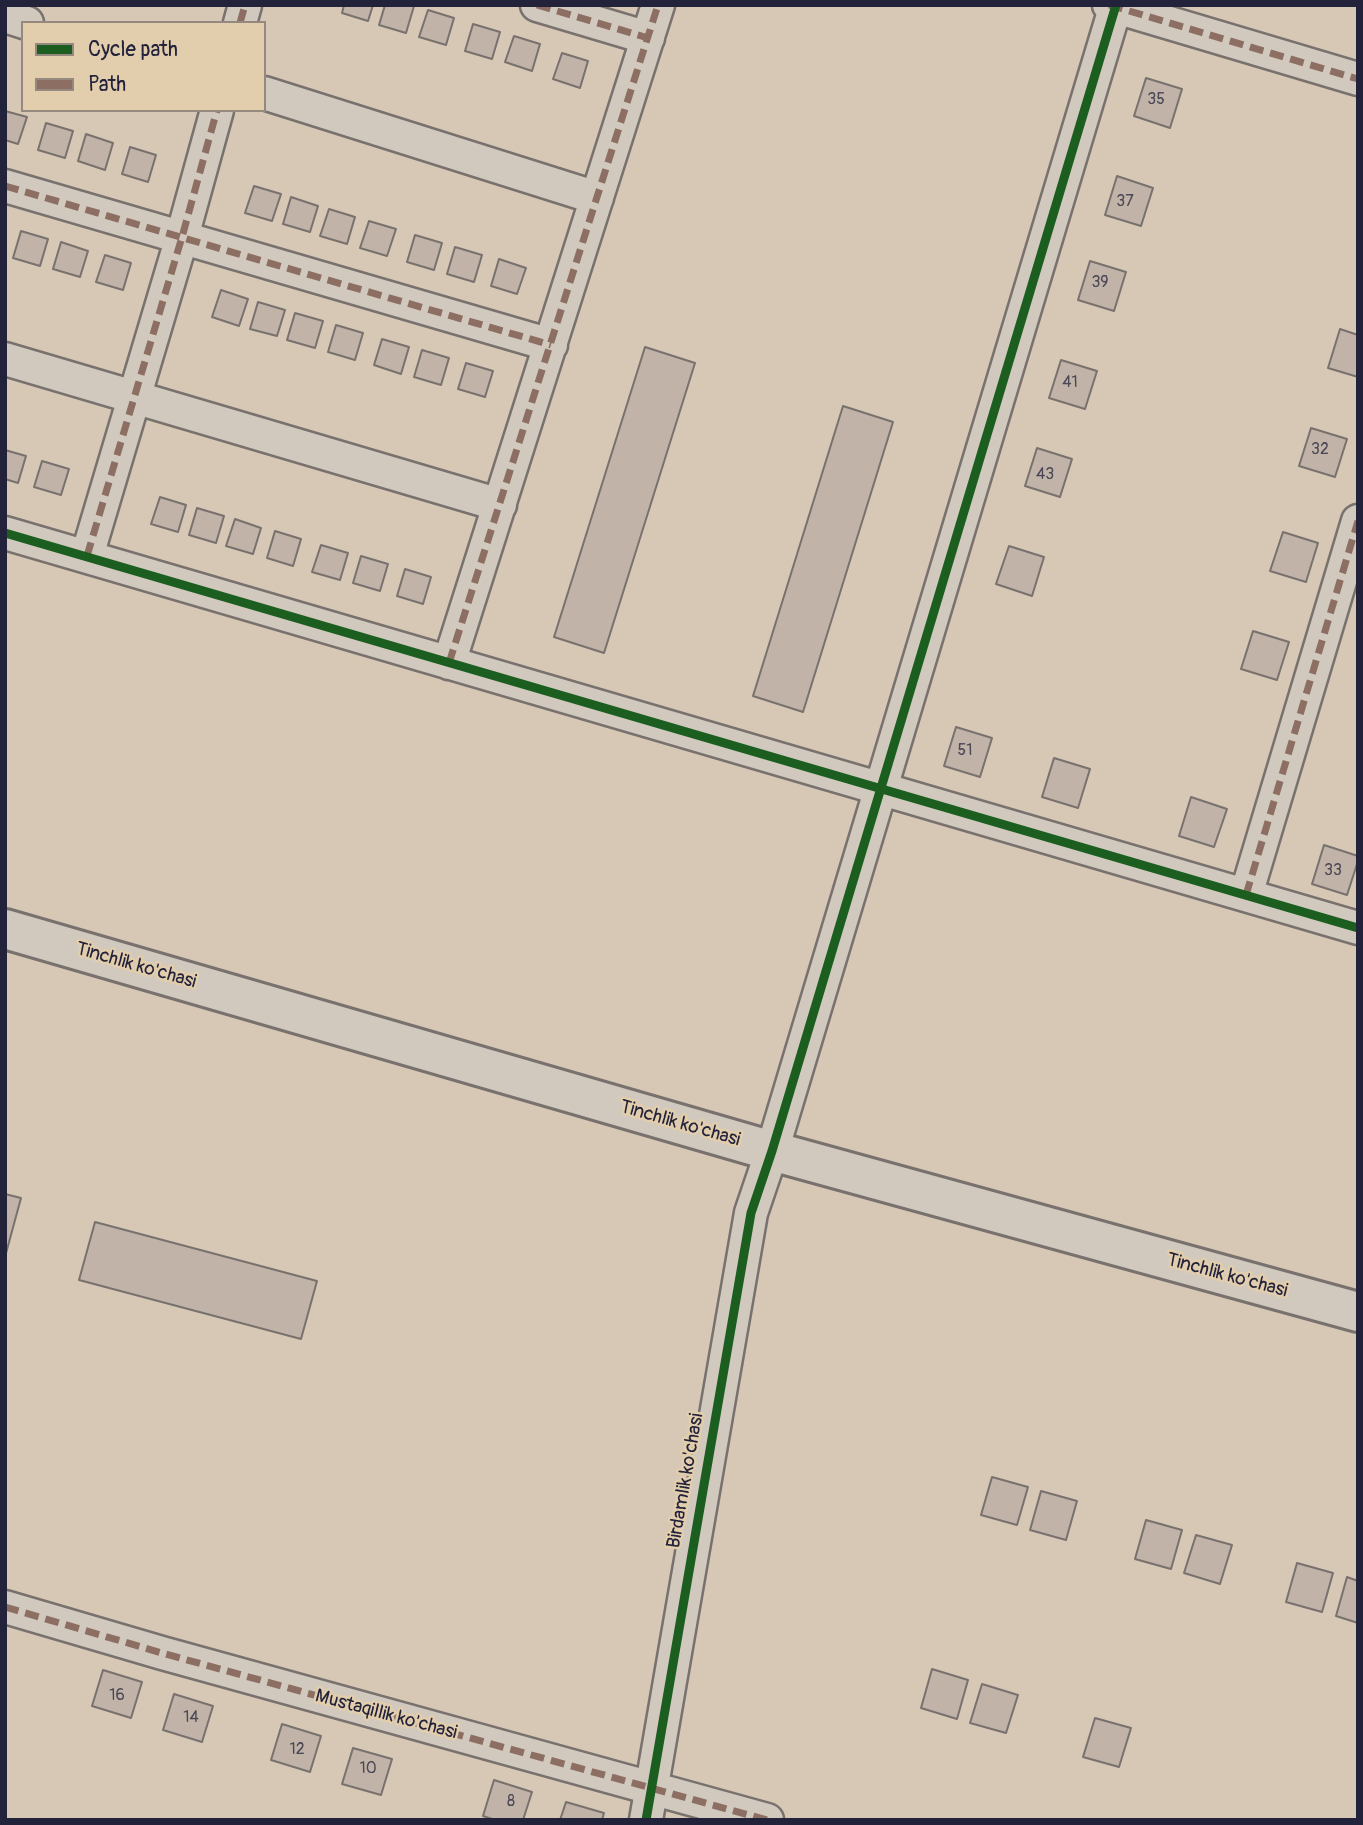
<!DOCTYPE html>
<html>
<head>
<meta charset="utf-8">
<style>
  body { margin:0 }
  #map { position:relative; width:1363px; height:1825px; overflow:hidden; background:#d7c8b5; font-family:Pangolin,sans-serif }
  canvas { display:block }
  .frame { position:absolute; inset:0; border:7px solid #22223b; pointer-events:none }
  .legend { position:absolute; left:21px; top:21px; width:245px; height:91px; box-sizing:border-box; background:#e2cdac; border:2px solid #95897f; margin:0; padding:9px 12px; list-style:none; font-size:21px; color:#22223b }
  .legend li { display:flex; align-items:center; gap:14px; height:35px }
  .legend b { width:35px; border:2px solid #95897f }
</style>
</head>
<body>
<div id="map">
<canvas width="1363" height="1825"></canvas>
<div class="frame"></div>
<ul class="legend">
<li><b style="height:9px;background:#1b5e20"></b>Cycle path</li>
<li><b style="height:9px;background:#8d6e63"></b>Path</li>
</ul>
</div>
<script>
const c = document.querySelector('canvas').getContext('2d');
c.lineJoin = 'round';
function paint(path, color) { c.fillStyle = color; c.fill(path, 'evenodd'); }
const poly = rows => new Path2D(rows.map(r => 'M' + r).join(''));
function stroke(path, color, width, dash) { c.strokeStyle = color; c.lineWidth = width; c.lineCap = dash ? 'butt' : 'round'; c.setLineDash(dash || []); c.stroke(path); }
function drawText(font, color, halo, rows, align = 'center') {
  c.font = font + ' Pangolin,sans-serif'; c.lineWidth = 5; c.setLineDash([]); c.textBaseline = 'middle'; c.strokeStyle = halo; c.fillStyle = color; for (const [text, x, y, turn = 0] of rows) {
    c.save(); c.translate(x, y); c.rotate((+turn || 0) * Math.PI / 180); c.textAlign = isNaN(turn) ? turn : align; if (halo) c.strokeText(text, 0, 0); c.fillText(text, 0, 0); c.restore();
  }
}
const building = poly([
  [344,5,373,5,368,21,342,13,344,5],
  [385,5,414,6,406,33,379,25,385,5],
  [428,10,454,18,446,45,419,37,428,10],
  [473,24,500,32,492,59,465,51,473,24],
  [514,36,540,44,532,71,505,62,514,36],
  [562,53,588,61,580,88,553,79,562,53],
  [1146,78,1182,89,1170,128,1134,116,1146,78],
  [5,111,27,117,18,144,5,140,5,111],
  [46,123,73,131,65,158,38,150,46,123],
  [86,134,113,143,105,170,78,161,86,134],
  [130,147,156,155,148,182,122,174,130,147],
  [1117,176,1153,188,1141,226,1105,215,1117,176],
  [254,186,281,194,272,221,245,213,254,186],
  [291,197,318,206,310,232,283,224,291,197],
  [329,209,355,217,347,244,320,236,329,209],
  [369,221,396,229,387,256,360,248,369,221],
  [21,231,48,239,40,266,13,258,21,231],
  [415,235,442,243,434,270,407,262,415,235],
  [61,242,88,251,80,277,53,269,61,242],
  [455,247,482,255,474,282,447,274,455,247],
  [105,255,131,263,123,290,96,282,105,255],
  [499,259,526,268,517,294,491,286,499,259],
  [1090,261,1126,272,1114,311,1078,300,1090,261],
  [221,290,248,299,239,326,212,317,221,290],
  [258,302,285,310,277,336,250,329,258,302],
  [295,313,323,321,315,348,287,340,295,313],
  [336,325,363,333,355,360,328,352,336,325],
  [1340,329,1358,335,1358,377,1328,368,1340,329],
  [382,339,409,347,401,374,374,365,382,339],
  [645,347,695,363,604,653,554,637,645,347],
  [422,350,449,358,441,385,414,377,422,350],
  [1061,360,1097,371,1085,409,1049,398,1061,360],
  [466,363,493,371,485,397,458,389,466,363],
  [843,406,893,422,803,712,753,696,843,406],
  [1311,428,1347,439,1335,477,1299,466,1311,428],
  [1037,448,1072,459,1060,497,1025,486,1037,448],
  [5,450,26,456,18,483,5,479,5,450],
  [42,461,69,469,61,495,34,487,42,461],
  [160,497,186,505,178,532,151,524,160,497],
  [197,508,224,516,216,543,189,535,197,508],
  [235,519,261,528,253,554,226,546,235,519],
  [275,531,301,539,293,566,267,558,275,531],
  [1283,532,1318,543,1306,582,1270,571,1283,532],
  [321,545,348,553,340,580,312,572,321,545],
  [1009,546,1044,557,1032,596,996,584,1009,546],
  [361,556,388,564,380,591,353,583,361,556],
  [405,569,431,577,423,604,397,596,405,569],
  [1253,631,1289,642,1277,680,1241,669,1253,631],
  [956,727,992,738,980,777,944,766,956,727],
  [1054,758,1090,769,1078,808,1042,797,1054,758],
  [1191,797,1227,809,1214,847,1179,836,1191,797],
  [1324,845,1358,856,1358,861,1347,895,1312,884,1324,845],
  [5,1194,21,1198,5,1257,5,1194],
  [95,1222,317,1281,301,1339,79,1280,95,1222],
  [992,1477,1028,1487,1017,1525,981,1515,992,1477],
  [1041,1491,1077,1501,1066,1540,1030,1530,1041,1491],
  [1146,1520,1182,1530,1171,1569,1135,1559,1146,1520],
  [1196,1535,1232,1545,1220,1584,1184,1573,1196,1535],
  [1297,1563,1333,1573,1322,1612,1286,1602,1297,1563],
  [1347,1577,1358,1581,1358,1623,1336,1616,1347,1577],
  [932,1669,968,1680,957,1719,921,1708,932,1669],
  [103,1670,142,1682,131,1718,92,1706,103,1670],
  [982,1684,1018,1695,1006,1733,970,1723,982,1684],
  [174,1694,213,1706,202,1742,163,1730,174,1694],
  [1095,1718,1131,1728,1119,1767,1083,1757,1095,1718],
  [282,1724,321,1736,310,1772,271,1760,282,1724],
  [353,1748,392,1759,381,1795,342,1784,353,1748],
  [494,1780,532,1792,523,1820,495,1820,483,1816,494,1780],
  [566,1802,604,1813,602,1820,560,1820,566,1802]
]);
paint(building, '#c1b3a7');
stroke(building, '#78716e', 2);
const minor = poly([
  [537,5,648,38],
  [1109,5,1358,79],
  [5,16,27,23],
  [240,23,245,5],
  [264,93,597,198],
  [5,186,551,345],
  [5,359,500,505],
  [5,533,1358,928],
  [87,556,182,237,217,110],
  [449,663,658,5],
  [1246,895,1358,521],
  [5,1607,162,1653,767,1820],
  [646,1820,751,1213,772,1151,1116,5]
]);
const major = poly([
  [5,929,772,1151,1358,1312]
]);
stroke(minor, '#78716e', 37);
stroke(major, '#78716e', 44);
stroke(minor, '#d1c9bd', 32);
stroke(major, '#d1c9bd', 38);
stroke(poly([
  [537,5,648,38],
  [1109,5,1358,79],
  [240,23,245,5],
  [5,186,551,345],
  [87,556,182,237,217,110],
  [449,663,658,5],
  [1246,895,1358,521],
  [5,1607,162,1653,767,1820]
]), '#8d6e63', 7, [14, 7]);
stroke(poly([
  [5,533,1358,928],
  [646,1820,751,1213,772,1151,1116,5]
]), '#1b5e20', 9);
drawText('16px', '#4a4756', null, [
  ["35",1156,100],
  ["37",1125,202],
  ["39",1100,283],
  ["41",1070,383],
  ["32",1320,450],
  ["43",1045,475],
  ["51",965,751],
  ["33",1333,871],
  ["16",117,1696],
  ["14",191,1718],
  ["12",297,1750],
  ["10",368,1769],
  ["8",511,1802]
]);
drawText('19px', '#22223b', '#e2cdac', [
  ["Tinchlik ko'chasi",136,966,16],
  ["Tinchlik ko'chasi",680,1124,16],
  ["Tinchlik ko'chasi",1227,1276,15],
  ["Birdamlik ko'chasi",686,1481,-80],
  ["Mustaqillik ko'chasi",386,1715,15]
]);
</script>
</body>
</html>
